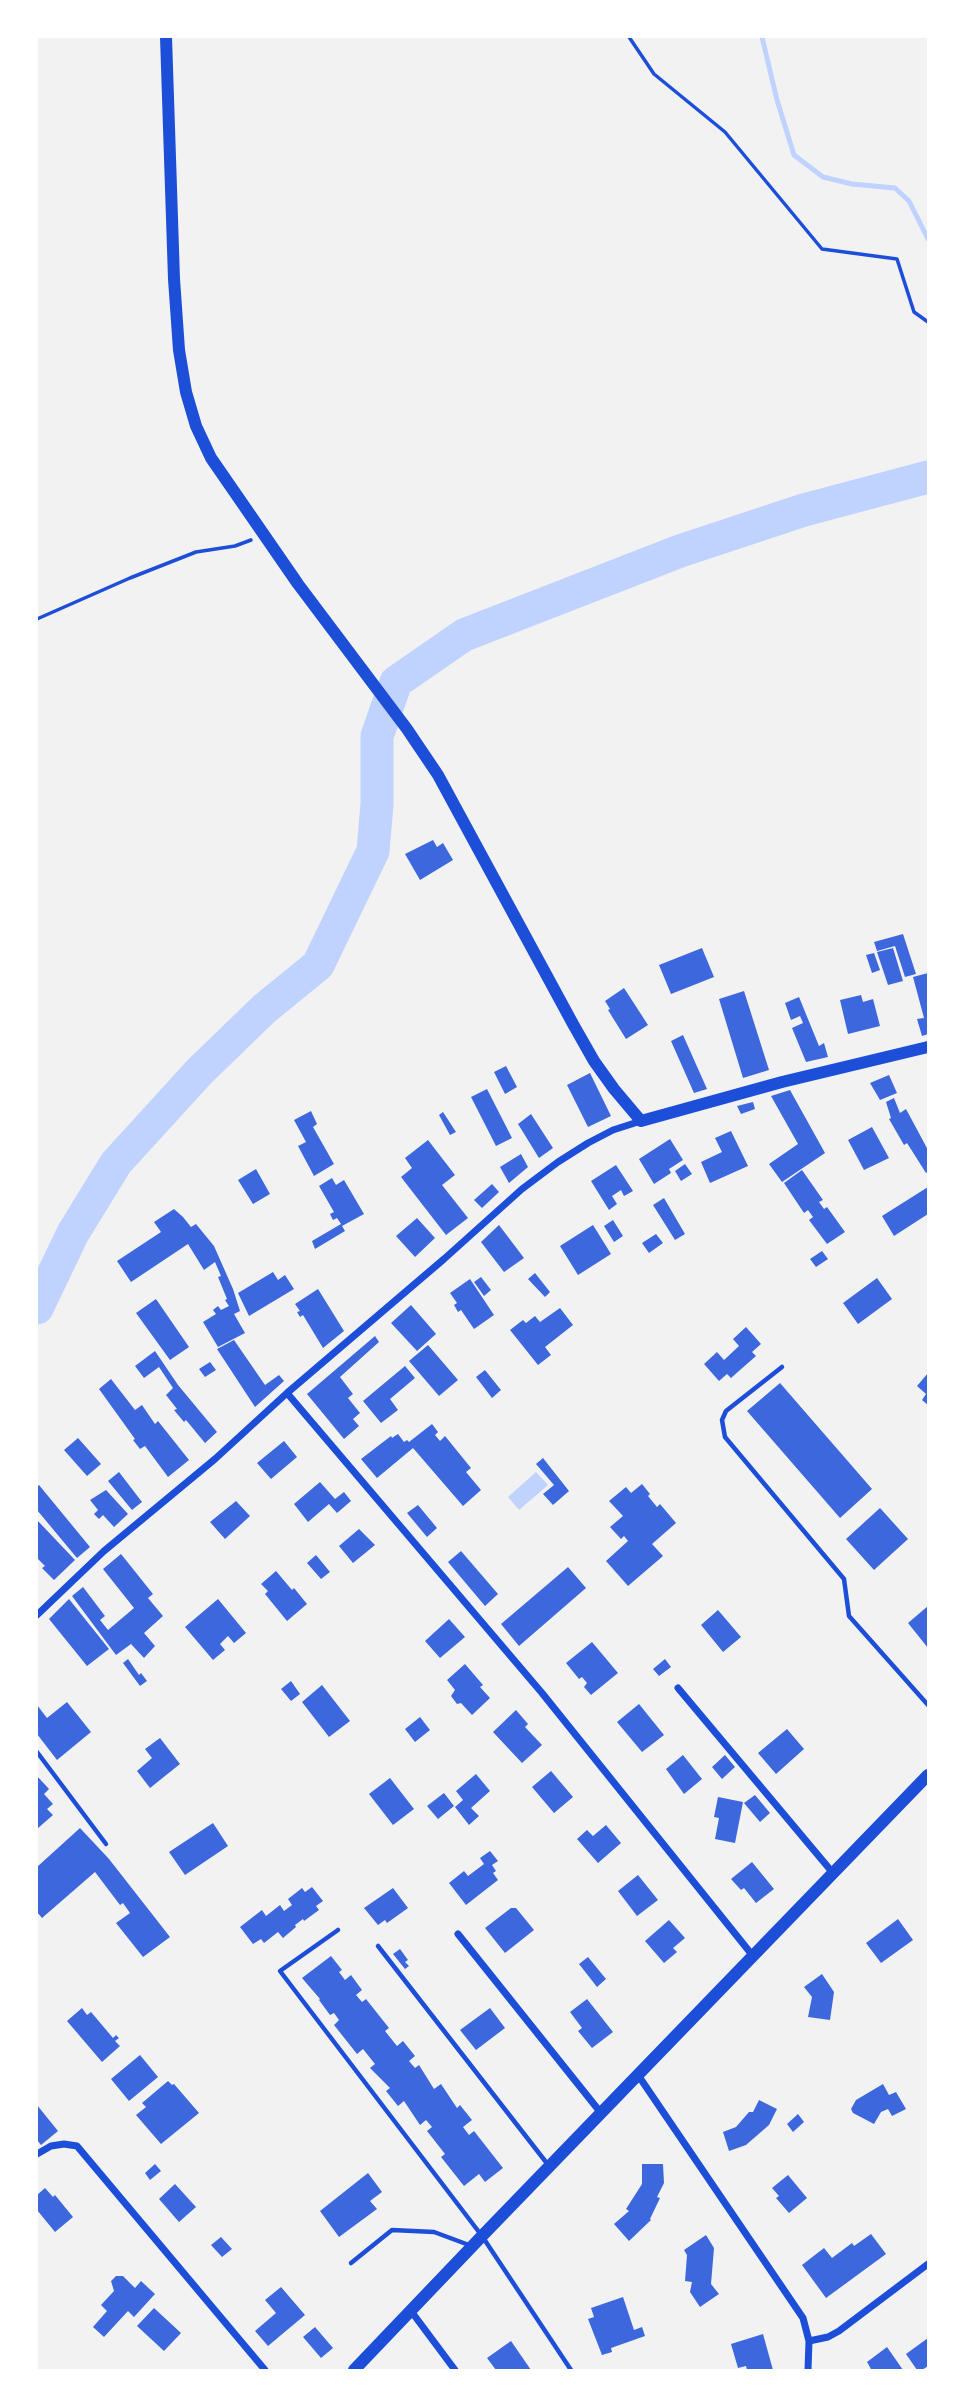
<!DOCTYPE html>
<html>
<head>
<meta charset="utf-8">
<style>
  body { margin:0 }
  #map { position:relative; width:965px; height:2407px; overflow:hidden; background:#f2f2f2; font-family:"Zilla Slab",serif }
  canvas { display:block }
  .frame { position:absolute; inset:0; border:38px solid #fff; pointer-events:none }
</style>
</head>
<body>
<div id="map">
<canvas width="965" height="2407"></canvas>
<div class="frame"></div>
</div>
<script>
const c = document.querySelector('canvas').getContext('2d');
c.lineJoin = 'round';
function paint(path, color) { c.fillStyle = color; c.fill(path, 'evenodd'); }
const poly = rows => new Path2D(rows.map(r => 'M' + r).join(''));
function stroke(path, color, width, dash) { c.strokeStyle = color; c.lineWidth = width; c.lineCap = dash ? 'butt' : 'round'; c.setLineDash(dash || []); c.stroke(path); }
paint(poly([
  [536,1472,548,1485,519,1510,508,1497]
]), '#bfd3fe');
stroke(poly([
  [762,37,777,100,794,155,823,177,852,184,895,188,909,201,928,239]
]), '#bfd3fe', 5);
stroke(poly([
  [37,1308,73,1233,116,1163,199,1072,264,1009,318,965,373,851,377,804,377,736,396,682,464,635,680,551,804,510,928,477]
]), '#bfd3fe', 33);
paint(poly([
  [433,840,437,847,443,843,453,860,420,880,405,854],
  [903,934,916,974,905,977,895,946,877,951,874,942],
  [702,948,714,977,671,994,659,965],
  [893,948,903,981,888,985,877,952],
  [874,953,880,970,872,973,866,955],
  [928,973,928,1034,922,1036,917,1019,924,1018,913,977],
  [624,988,648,1025,626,1039,608,1010,610,1009,605,1001],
  [744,991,769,1070,743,1078,719,999],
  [861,995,863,1002,873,999,880,1026,848,1034,840,1000],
  [799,997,819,1046,824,1043,828,1057,806,1062,792,1028,803,1023,800,1016,791,1020,785,1003],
  [683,1035,707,1089,694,1093,671,1041],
  [506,1066,517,1087,505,1094,494,1072],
  [590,1073,611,1116,588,1127,567,1085],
  [889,1075,897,1093,880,1100,870,1083],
  [487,1089,512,1138,496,1146,471,1097],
  [790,1090,825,1153,782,1182,769,1164,798,1144,771,1096],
  [894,1098,900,1113,906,1109,928,1150,928,1171,926,1173,907,1143,904,1145,889,1119,891,1118,886,1102],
  [753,1102,755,1109,741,1114,737,1106],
  [311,1111,317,1124,313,1127,334,1164,314,1176,298,1146,306,1142,294,1120],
  [443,1112,456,1132,450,1135,439,1115],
  [531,1114,553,1148,539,1158,518,1124],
  [872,1127,889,1158,864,1170,848,1140],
  [731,1131,748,1166,710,1183,701,1162,722,1152,715,1138],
  [670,1139,683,1160,669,1169,671,1173,654,1184,639,1159],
  [428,1140,455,1175,442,1185,468,1218,446,1235,401,1177,412,1168,405,1158],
  [521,1154,528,1167,509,1183,500,1167],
  [685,1164,692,1174,681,1181,675,1171],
  [616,1165,633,1191,624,1196,621,1190,612,1196,617,1204,609,1210,591,1181],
  [256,1169,270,1194,253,1204,238,1180],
  [802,1170,823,1200,819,1202,824,1209,827,1207,845,1232,827,1244,809,1220,813,1217,808,1210,804,1213,784,1183],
  [332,1178,336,1185,344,1180,364,1214,342,1226,345,1231,315,1249,312,1241,341,1224,337,1218,333,1220,330,1214,334,1212,319,1186],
  [492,1184,499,1192,482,1208,474,1200],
  [928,1187,928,1214,894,1236,882,1216],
  [664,1198,685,1234,675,1240,653,1205],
  [174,1209,183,1217,191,1227,196,1224,214,1246,233,1289,240,1311,234,1314,245,1333,218,1347,203,1322,216,1314,213,1310,218,1306,221,1310,229,1306,225,1300,227,1299,218,1277,221,1276,215,1262,204,1270,188,1244,131,1282,117,1261,161,1232,154,1222],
  [417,1218,435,1238,415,1257,396,1236],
  [613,1220,623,1236,614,1242,604,1226],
  [499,1225,524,1258,504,1272,481,1242],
  [593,1225,611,1254,578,1275,560,1246],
  [656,1234,663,1243,649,1253,642,1243],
  [822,1251,828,1259,816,1267,810,1259],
  [273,1272,278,1280,285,1275,294,1289,249,1316,238,1293],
  [535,1273,550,1292,545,1297,528,1279],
  [481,1277,491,1290,484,1296,474,1282],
  [877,1278,892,1299,858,1324,843,1303],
  [470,1279,494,1315,474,1329,461,1310,458,1312,454,1305,457,1303,450,1293],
  [318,1289,344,1331,323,1348,303,1315,300,1317,297,1312,300,1311,295,1304],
  [156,1299,189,1347,170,1360,136,1313],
  [411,1305,436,1334,417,1351,391,1323],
  [560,1308,573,1325,545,1347,551,1355,538,1365,510,1330,523,1320,526,1323,535,1316,540,1322],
  [746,1327,761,1344,752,1352,756,1356,731,1378,727,1374,719,1381,704,1364,717,1352,724,1360,739,1346,733,1339],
  [375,1336,379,1342,340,1377,353,1394,348,1398,360,1413,353,1419,359,1426,344,1439,307,1394],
  [234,1340,265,1385,279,1375,284,1381,255,1407,217,1349],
  [428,1345,458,1380,439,1396,409,1361],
  [155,1351,178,1385,217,1432,205,1443,186,1420,184,1422,174,1410,177,1409,166,1395,173,1388,159,1367,144,1378,135,1366],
  [210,1362,216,1370,205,1377,199,1369],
  [405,1366,415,1378,390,1399,398,1410,381,1423,363,1401],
  [485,1370,501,1390,492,1398,476,1377],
  [928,1373,928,1405,922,1400,926,1394,917,1386],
  [111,1379,135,1410,142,1405,155,1424,158,1421,189,1460,168,1477,145,1446,140,1449,133,1440,135,1439,99,1389],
  [780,1383,872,1489,840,1518,747,1411],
  [432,1424,438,1432,435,1435,440,1441,445,1436,471,1468,466,1472,481,1490,463,1506,413,1448,377,1478,361,1459,391,1436,392,1438,398,1434,404,1442,407,1440,409,1442],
  [78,1438,101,1464,87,1476,64,1450],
  [284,1441,297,1457,271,1479,257,1463],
  [543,1458,569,1491,553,1505,543,1494,554,1485,536,1464],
  [119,1472,142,1502,132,1510,108,1481],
  [320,1482,335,1499,344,1492,351,1501,337,1513,329,1504,308,1522,294,1504],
  [642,1484,650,1494,648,1496,657,1507,660,1504,676,1523,652,1544,663,1556,628,1586,606,1561,628,1541,624,1536,621,1539,610,1527,623,1516,609,1501,626,1487,631,1493],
  [39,1485,90,1547,77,1558,37,1510,37,1487],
  [106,1490,128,1514,114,1527,103,1515,99,1519,94,1514,98,1510,90,1500],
  [236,1501,250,1516,225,1539,210,1522],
  [418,1505,437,1528,427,1537,407,1513],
  [880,1508,908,1539,874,1570,846,1539],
  [37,1520,75,1560,54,1580,42,1568,45,1566,37,1558],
  [359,1529,375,1545,353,1563,339,1546],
  [461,1551,498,1594,485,1606,448,1562],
  [121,1554,153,1594,148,1598,163,1616,144,1633,155,1646,144,1658,131,1644,116,1655,72,1596,83,1587,105,1616,100,1620,108,1630,127,1614,134,1608,103,1569],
  [316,1555,330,1572,321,1579,307,1563],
  [568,1567,586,1588,519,1646,501,1624],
  [276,1571,292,1590,294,1588,307,1604,287,1621,265,1594,268,1591,261,1584],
  [69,1599,109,1649,87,1666,49,1619],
  [218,1599,246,1633,234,1643,228,1636,220,1644,225,1650,213,1660,185,1627],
  [928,1606,928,1648,908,1623],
  [718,1610,741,1637,723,1652,701,1625],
  [449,1619,465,1637,440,1658,425,1641],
  [592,1642,618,1673,591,1695,584,1687,587,1683,582,1677,579,1679,566,1663],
  [128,1659,139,1675,141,1673,147,1681,140,1686,123,1663],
  [665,1659,671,1667,659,1676,653,1669],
  [465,1664,483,1685,480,1687,490,1698,472,1715,461,1703,457,1704,451,1696,455,1690,447,1680],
  [291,1681,300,1694,291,1701,281,1689],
  [322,1685,350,1721,329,1737,302,1702],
  [67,1702,91,1732,57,1760,37,1734,37,1705,47,1718],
  [639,1704,664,1735,642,1752,617,1722],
  [516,1710,528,1724,525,1727,542,1745,522,1763,493,1732],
  [420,1717,430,1730,415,1742,405,1729],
  [787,1729,804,1749,776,1774,758,1753],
  [160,1738,180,1764,150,1788,137,1771,152,1758,145,1749],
  [683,1755,702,1779,684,1794,666,1769],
  [725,1755,735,1767,722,1779,712,1767],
  [551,1771,573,1797,554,1813,532,1787],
  [476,1774,490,1791,471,1808,479,1816,469,1825,455,1807,463,1800,456,1791],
  [37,1776,49,1789,44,1794,53,1804,47,1809,53,1815,37,1829],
  [390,1778,414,1809,393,1825,369,1794],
  [444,1793,454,1806,438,1819,427,1806],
  [755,1795,770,1813,760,1822,744,1803],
  [718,1797,743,1802,735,1843,715,1839,719,1818,714,1817],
  [213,1823,228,1846,185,1875,169,1852],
  [606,1825,621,1843,598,1863,577,1839,587,1830,593,1836],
  [80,1828,109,1859,170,1937,143,1957,116,1923,130,1913,123,1903,120,1905,95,1872,42,1918,37,1912,37,1867],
  [490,1851,498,1861,492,1865,496,1871,493,1873,498,1880,466,1905,449,1883,464,1871,468,1876,484,1864,480,1858],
  [752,1862,774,1889,756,1903,744,1888,741,1890,731,1879],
  [638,1875,658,1900,637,1916,618,1891],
  [312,1887,323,1901,316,1906,319,1910,304,1921,303,1919,295,1925,296,1927,283,1938,278,1932,264,1943,261,1939,253,1944,240,1927,262,1910,266,1916,280,1905,284,1911,292,1905,288,1899,302,1888,305,1892],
  [393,1888,408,1908,387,1923,385,1920,378,1925,364,1908],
  [511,1908,516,1908,534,1930,505,1953,485,1928],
  [898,1919,913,1940,881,1963,866,1943],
  [669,1920,685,1938,673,1948,677,1952,664,1963,645,1941],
  [400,1949,408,1960,405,1962,409,1966,405,1969,393,1954],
  [331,1956,342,1970,339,1972,345,1980,351,1975,362,1990,356,1995,362,2002,366,1999,389,2028,385,2031,397,2046,403,2041,415,2056,409,2061,415,2068,419,2065,434,2089,441,2084,457,2108,460,2105,472,2120,463,2127,469,2135,474,2131,503,2168,485,2182,479,2174,464,2186,441,2157,445,2154,427,2131,432,2127,426,2120,420,2125,404,2101,398,2106,386,2091,390,2088,370,2068,375,2064,363,2049,357,2054,334,2025,339,2020,334,2013,330,2015,319,2000,320,1999,302,1978],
  [588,1957,606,1979,597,1987,579,1964],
  [822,1974,834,1992,830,2020,808,2017,812,1997,804,1987],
  [587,1999,613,2032,592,2048,578,2031,582,2028,570,2012],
  [82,2008,87,2015,91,2012,113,2038,116,2035,119,2038,115,2041,120,2046,102,2062,67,2021],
  [490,2008,505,2028,476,2050,460,2030],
  [140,2055,158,2077,129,2101,111,2079],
  [168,2081,172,2085,174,2084,199,2113,161,2144,136,2115,146,2107,142,2103],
  [883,2084,889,2095,896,2092,906,2109,892,2116,888,2109,881,2112,874,2124,853,2113,851,2109,856,2100],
  [759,2100,777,2109,769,2125,746,2145,729,2151,723,2132,736,2127,749,2112,753,2112],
  [37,2105,58,2131,41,2145,37,2140],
  [798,2114,804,2122,793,2132,787,2124],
  [155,2164,161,2171,150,2180,145,2173],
  [642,2164,663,2164,664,2183,657,2197,660,2198,650,2219,651,2220,629,2241,614,2224,629,2211,626,2209,642,2184],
  [368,2173,382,2192,370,2201,377,2209,339,2237,320,2211],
  [788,2175,807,2198,789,2213,776,2198,779,2196,772,2188],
  [175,2184,196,2207,179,2222,159,2199],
  [45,2188,53,2197,55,2195,73,2217,55,2232,37,2210,37,2195],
  [871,2234,886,2254,826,2298,802,2265,824,2248,832,2258,852,2243,854,2246],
  [706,2235,714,2248,711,2284,719,2294,700,2307,690,2292,692,2282,685,2281,687,2255,684,2250],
  [221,2237,232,2249,222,2257,211,2245],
  [116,2276,123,2276,135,2288,141,2281,155,2294,134,2317,128,2311,104,2337,93,2327,107,2311,101,2305,114,2291,111,2281],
  [281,2287,305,2315,268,2346,255,2331,276,2313,265,2300],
  [623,2297,634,2330,642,2327,645,2336,611,2348,612,2352,602,2355,588,2319,594,2317,591,2308],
  [154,2308,181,2333,164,2351,137,2326],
  [315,2327,333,2348,321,2358,303,2337],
  [763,2334,773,2370,747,2370,746,2366,738,2368,731,2344],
  [928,2338,928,2366,922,2370,917,2370,906,2354],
  [511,2341,531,2370,496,2370,487,2358],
  [887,2347,903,2370,869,2370,871,2369,867,2362]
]), '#3d67dc');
stroke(poly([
  [629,37,654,74,725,132,822,249,897,259,914,312,928,322],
  [37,619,130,578,196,552,235,546,251,540]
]), '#1d4ed8', 3.5);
stroke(poly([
  [782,1367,726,1411,722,1420,725,1437,844,1579,849,1616,928,1705],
  [37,1752,106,1844],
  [338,1930,280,1971,482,2236,571,2370],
  [378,1946,549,2166],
  [351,2263,392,2230,434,2232,469,2245]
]), '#1d4ed8', 4.5);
stroke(poly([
  [287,1393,542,1693,753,1956],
  [37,1615,104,1551,215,1459,287,1393,444,1259,522,1189,558,1162,588,1143,613,1130,641,1121],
  [678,1688,833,1873],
  [458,1934,601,2113],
  [638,2075,803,2318,809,2341,808,2370],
  [37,2154,51,2146,64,2144,77,2146,265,2370],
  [411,2311,455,2370],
  [809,2341,828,2337,839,2331,928,2264]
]), '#1d4ed8', 7);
stroke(poly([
  [166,37,174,279,179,350,186,392,196,426,211,458,298,584,407,729,438,775,573,1024,594,1061,614,1089,641,1121,782,1082,928,1047],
  [354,2370,482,2236,928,1775]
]), '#1d4ed8', 12);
</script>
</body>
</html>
